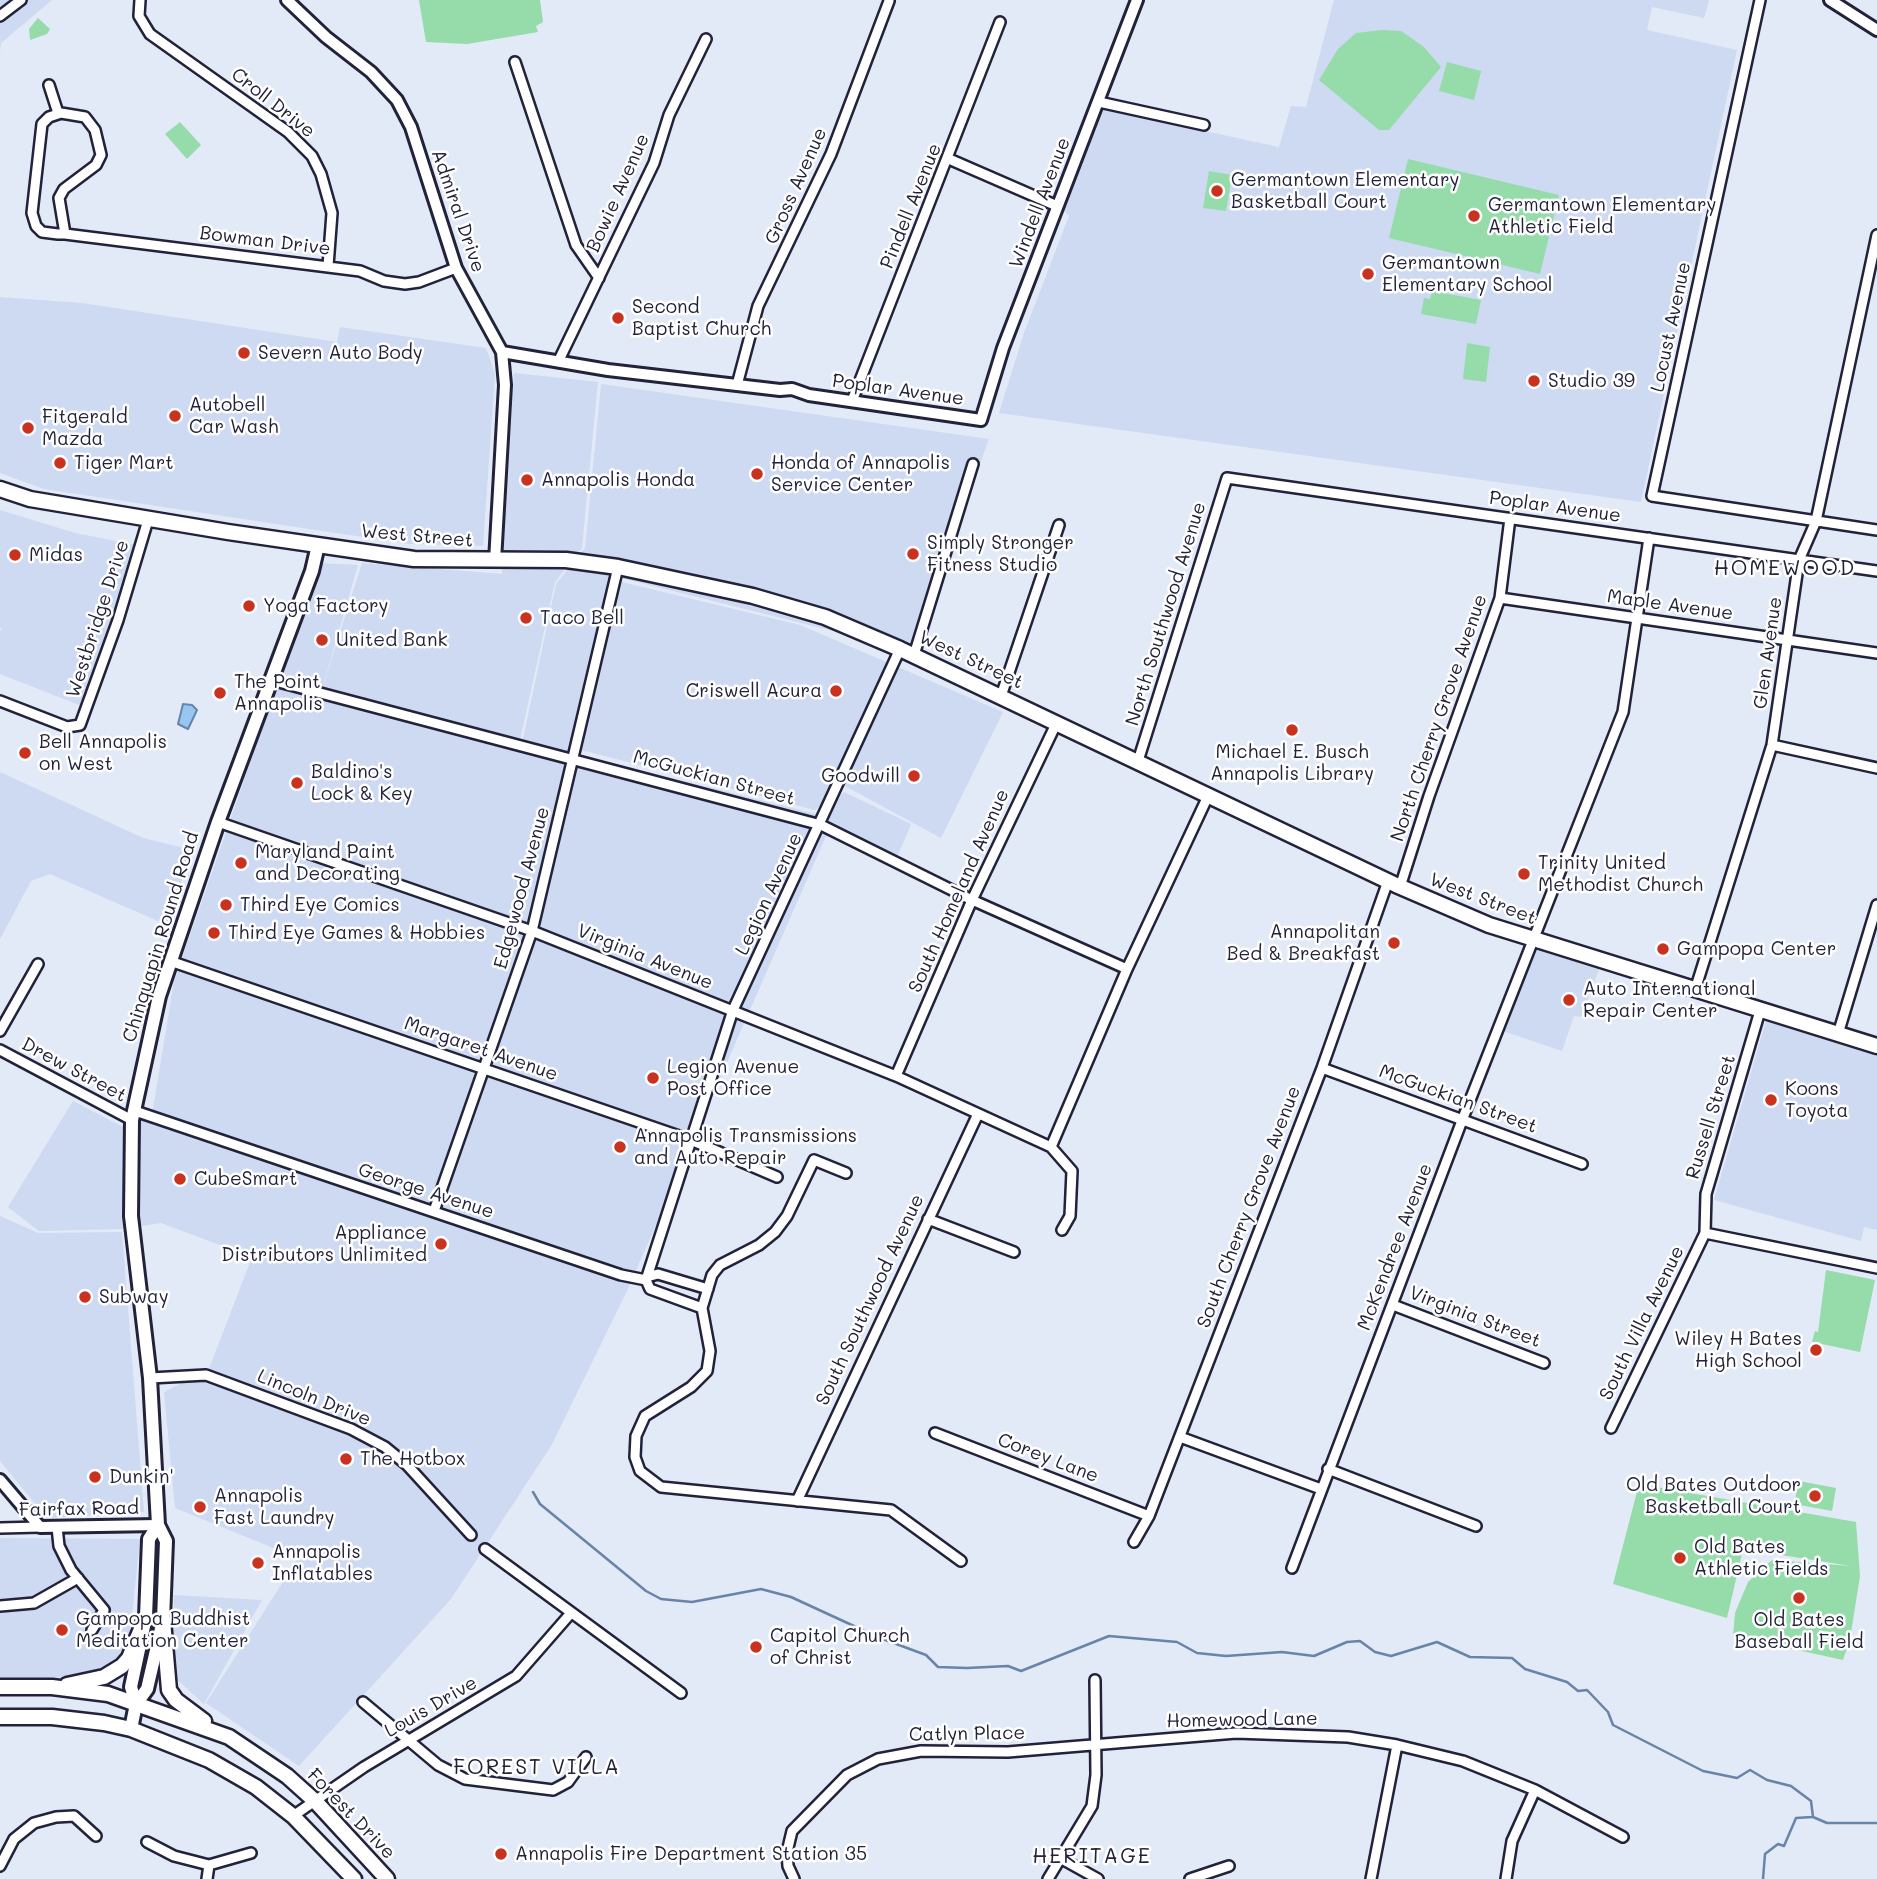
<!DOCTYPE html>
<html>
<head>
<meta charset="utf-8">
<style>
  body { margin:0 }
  canvas { display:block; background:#e2e9f7 }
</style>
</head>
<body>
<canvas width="1877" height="1879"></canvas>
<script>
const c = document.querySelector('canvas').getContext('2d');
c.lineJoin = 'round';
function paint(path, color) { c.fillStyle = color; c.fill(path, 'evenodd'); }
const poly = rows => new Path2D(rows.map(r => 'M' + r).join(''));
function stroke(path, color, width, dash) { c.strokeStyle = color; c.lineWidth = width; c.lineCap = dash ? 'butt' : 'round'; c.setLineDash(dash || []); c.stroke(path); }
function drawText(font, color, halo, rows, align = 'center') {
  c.font = font + ' Mali,sans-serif'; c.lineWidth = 5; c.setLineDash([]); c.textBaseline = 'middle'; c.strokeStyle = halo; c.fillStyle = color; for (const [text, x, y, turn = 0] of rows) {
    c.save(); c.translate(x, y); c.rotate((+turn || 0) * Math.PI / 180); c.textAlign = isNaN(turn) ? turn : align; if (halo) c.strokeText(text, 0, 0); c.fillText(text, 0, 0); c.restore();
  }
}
paint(poly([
  [0,0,52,0,1,43,0,52],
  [1334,0,1709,0,1704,18,1652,7,1647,30,1737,50,1641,502,999,413,1024,333,1069,216,1064,211,1102,109,1279,147,1291,106,1306,107],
  [0,297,82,303,337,342,340,327,486,348,495,374,483,546,409,544,44,489,0,473],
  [514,373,598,382,582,548,555,582,520,740,364,700,521,748,556,584,585,548,601,384,989,439,913,651,613,576,576,754,816,814,844,792,911,824,896,860,826,836,627,1291,551,1446,451,1599,299,1766,206,1703,298,1558,175,1508,164,1392,209,1369,252,1257,161,1223,121,1229,39,1231,8,1207,73,1101,123,1127,152,1115,174,981,320,563,358,565,322,689,362,563,502,574],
  [0,510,75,533,136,545,82,706,0,674,0,631,3,629,0,628],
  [622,582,800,625,1003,712,941,838,845,786,815,810,581,750],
  [0,772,143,838,192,850,167,925,50,874,31,881,0,939],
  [1536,946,1600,967,1581,1017,1574,1016,1562,1051,1503,1031],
  [1766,1021,1877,1053,1877,1230,1864,1227,1861,1241,1714,1200],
  [0,1216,38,1233,122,1232,144,1512,47,1518,0,1461],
  [0,1538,140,1539,129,1645,101,1676,0,1679],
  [174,1595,262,1600,204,1704,173,1676]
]), '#cedaf1');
paint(poly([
  [419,0,540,0,543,22,536,26,538,32,467,44,426,42],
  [38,18,50,29,47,34,30,40,29,29],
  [1382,30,1401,31,1424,47,1441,67,1389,130,1379,130,1319,80,1338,49,1356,33],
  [1447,62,1481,71,1474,100,1439,91],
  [180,122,201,145,187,159,165,134],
  [1408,159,1559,195,1540,274,1389,238],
  [1209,171,1232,175,1226,211,1203,208],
  [1432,291,1481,300,1476,324,1421,314,1424,298,1430,299],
  [1467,343,1490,347,1486,382,1463,379],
  [1826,1270,1875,1280,1860,1352,1812,1342,1815,1331,1818,1332],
  [1799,1481,1836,1488,1832,1511,1794,1504],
  [1639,1484,1856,1522,1860,1576,1850,1639,1843,1660,1733,1636,1735,1613,1748,1582,1772,1560,1851,1566,1743,1549,1727,1618,1613,1584]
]), '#95dcaa');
const water = poly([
  [183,704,192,705,197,710,188,729,178,724,183,704]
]);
paint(water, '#96c6f1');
stroke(water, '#6884a8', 2);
stroke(poly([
  [533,1492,540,1504,646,1591,661,1599,692,1602,761,1589,791,1597,880,1638,926,1655,938,1667,967,1668,1008,1666,1021,1671,1109,1636,1177,1642,1197,1653,1226,1656,1282,1652,1314,1656,1347,1642,1360,1641,1375,1652,1391,1656,1437,1642,1470,1657,1512,1658,1525,1669,1567,1682,1578,1691,1587,1690,1608,1712,1613,1725,1703,1771,1737,1778,1750,1770,1767,1780,1791,1786,1811,1801,1813,1817,1827,1823,1877,1823],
  [1763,1879,1765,1854,1778,1844,1784,1846,1796,1818,1812,1817]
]), '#6884a8', 2.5);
const minor = poly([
  [140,0,139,16,150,34,288,132,312,156,321,174,332,213,328,266],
  [1760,0,1652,496,1877,530],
  [0,16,21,0],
  [515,62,576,245,599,278],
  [49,85,58,113],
  [1099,102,1204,125],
  [61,113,85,117,95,130,101,155,96,165,64,189,59,198,65,234,58,234,42,232,36,226,32,213,42,124,49,117,61,113],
  [949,159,1057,206],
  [65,234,360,271,384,281,405,284,419,282,456,268],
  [559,360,654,163,669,115,706,39],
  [737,385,758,306,831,154,889,1],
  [852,401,1000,22],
  [1500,598,1877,653],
  [914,655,973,464],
  [271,680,821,825,972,900,1127,969],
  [1001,696,1059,525],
  [0,701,67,727,80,725,118,620,148,520],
  [1772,745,1877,768],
  [1138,761,1227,478,1877,571],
  [218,822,532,931,896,1076,1051,1147,1072,1171,1070,1216,1062,1230],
  [1400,887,1429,796,1500,598,1510,518],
  [170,961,691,1140,777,1177],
  [1695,990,1772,745,1799,560,1816,521,1877,235],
  [0,1031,38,964],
  [1838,1034,1877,905],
  [0,1050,132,1120],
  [1322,1068,1582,1164],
  [896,1076,972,900,1057,722],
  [135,1111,621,1275,646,1280],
  [1051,1147,1127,969,1209,794],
  [846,1173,814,1160,787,1216,775,1232,759,1245,720,1265,712,1275,702,1308,710,1351,707,1371,691,1387,645,1416,636,1436,635,1457,640,1471,661,1487,891,1510,961,1561],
  [434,1211,532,931,618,567],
  [928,1219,1014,1252],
  [1705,1233,1877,1268],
  [647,1277,658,1274,708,1289],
  [646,1280,733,1010,900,649],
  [646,1280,650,1289,702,1308],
  [1393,1305,1544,1363],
  [150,1378,206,1375,351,1429,385,1447,407,1465,471,1535],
  [1611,1428,1705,1233,1706,1194,1760,1011],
  [935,1433,1149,1516],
  [1180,1437,1321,1489],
  [1328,1469,1476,1526],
  [797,1501,977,1116],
  [57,1527,59,1546,71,1570,104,1610,92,1630],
  [0,1528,40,1527],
  [1134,1542,1149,1516,1322,1068,1388,881],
  [485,1549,681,1693],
  [1292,1568,1463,1118,1623,712,1649,538],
  [0,1606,34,1603,78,1578],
  [363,1702,438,1765,465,1779,553,1790,568,1782,586,1757],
  [293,1816,364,1767,516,1676,571,1613],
  [147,1842,174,1856,209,1865,251,1853],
  [1062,1859,1098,1879],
  [0,1866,14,1839,34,1823,56,1817,74,1816,96,1836],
  [207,1879,209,1865],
  [794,1879,788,1866,787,1852,792,1831,847,1775,878,1759,921,1751,1008,1752,1236,1733,1348,1737,1397,1745,1463,1761,1535,1790,1623,1837],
  [1048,1879,1092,1806,1096,1775,1095,1680],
  [1190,1879,1229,1866],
  [1371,1879,1397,1745],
  [1506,1879,1512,1841,1535,1790]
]);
const tertiary = poly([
  [287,0,326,37,371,72,397,100,411,127,456,268,502,352,505,385,495,561],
  [1830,0,1877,30],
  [502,352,608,370,780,390,792,389,809,395,981,420,1003,348,1137,0],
  [0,1480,40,1527,158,1525]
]);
const secondary = poly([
  [136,1704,131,1687,146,1617,149,1539,158,1525],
  [131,1729,136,1704,147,1689,163,1620,166,1541,158,1525,150,1378,131,1216,132,1120,159,996,218,822,312,571,318,545]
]);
const primary = poly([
  [0,489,30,499,228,532,414,559,566,560,618,567,753,596,825,617,900,649,1396,885,1489,925,1877,1046],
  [163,1620,169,1690,176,1700,204,1721],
  [67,1685,104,1677,122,1666,129,1658,146,1617],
  [0,1687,52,1687,108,1694,229,1737,287,1776,316,1802,387,1879],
  [0,1717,52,1717,104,1723,131,1729,209,1760,256,1787,293,1816,354,1879]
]);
stroke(minor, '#22223b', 14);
stroke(tertiary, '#22223b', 16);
stroke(secondary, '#22223b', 18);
stroke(primary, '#22223b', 19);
stroke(minor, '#fff', 9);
stroke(tertiary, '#fff', 10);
stroke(secondary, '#fff', 12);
stroke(primary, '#fff', 14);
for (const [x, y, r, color] of [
  [1217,191,7,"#c8321e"],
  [1474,216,7,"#c8321e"],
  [1368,274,7,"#c8321e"],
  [618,318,7,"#c8321e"],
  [244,353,7,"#c8321e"],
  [1534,381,7,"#c8321e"],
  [175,416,7,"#c8321e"],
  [28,428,7,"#c8321e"],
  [60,463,7,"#c8321e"],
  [757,474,7,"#c8321e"],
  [527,480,7,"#c8321e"],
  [913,554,7,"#c8321e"],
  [15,555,7,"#c8321e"],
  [249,606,7,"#c8321e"],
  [526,618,7,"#c8321e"],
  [322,640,7,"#c8321e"],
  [836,691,7,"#c8321e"],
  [220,693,7,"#c8321e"],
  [1292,730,7,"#c8321e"],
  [25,753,7,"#c8321e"],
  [914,776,7,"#c8321e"],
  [297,783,7,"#c8321e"],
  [241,863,7,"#c8321e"],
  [1524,874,7,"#c8321e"],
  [226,905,7,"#c8321e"],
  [214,933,7,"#c8321e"],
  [1394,943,7,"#c8321e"],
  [1663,949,7,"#c8321e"],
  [1569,1000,7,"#c8321e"],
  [653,1078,7,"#c8321e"],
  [1771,1100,7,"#c8321e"],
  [620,1147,7,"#c8321e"],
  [180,1179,7,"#c8321e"],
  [441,1244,7,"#c8321e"],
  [85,1297,7,"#c8321e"],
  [1816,1350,7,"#c8321e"],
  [346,1459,7,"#c8321e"],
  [95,1477,7,"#c8321e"],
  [1815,1496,7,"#c8321e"],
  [200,1507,7,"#c8321e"],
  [1680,1558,7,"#c8321e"],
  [258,1563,7,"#c8321e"],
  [1799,1598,7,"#c8321e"],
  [62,1630,7,"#c8321e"],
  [756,1647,7,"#c8321e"],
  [501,1854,7,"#c8321e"]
]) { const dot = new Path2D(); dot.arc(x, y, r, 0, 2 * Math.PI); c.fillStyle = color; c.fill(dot); stroke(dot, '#fff', 2.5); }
drawText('19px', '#22223b', '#fff', [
  ["Croll Drive",273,103,38],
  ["Gross Avenue",796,186,-66],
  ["Bowie Avenue",618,193,-66],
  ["Windell Avenue",1040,203,-69],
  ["Pindell Avenue",911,206,-68],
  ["Admiral Drive",458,211,71],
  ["Bowman Drive",265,241,7],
  ["Locust Avenue",1671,327,-78],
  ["Poplar Avenue",898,390,8],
  ["Poplar Avenue",1555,507,8],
  ["West Street",417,536,5],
  ["Maple Avenue",1670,605,8],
  ["North Southwood Avenue",1166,614,-73],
  ["Westbridge Drive",98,619,-72],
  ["Glen Avenue",1768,653,-82],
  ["West Street",971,660,25],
  ["North Cherry Grove Avenue",1439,718,-71],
  ["McGuckian Street",714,778,15],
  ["Edgewood Avenue",522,888,-75],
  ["South Homeland Avenue",959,891,-66],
  ["Legion Avenue",769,894,-65],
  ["West Street",1483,899,21],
  ["Chinquapin Round Road",161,937,-73],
  ["Virginia Avenue",645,957,22],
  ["Margaret Avenue",481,1049,19],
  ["Drew Street",74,1070,28],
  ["McGuckian Street",1458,1099,20],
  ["Russell Street",1711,1117,-73],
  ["George Avenue",426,1191,18],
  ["South Cherry Grove Avenue",1249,1207,-69],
  ["McKendree Avenue",1395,1247,-69],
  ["South Southwood Avenue",870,1300,-65],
  ["Virginia Street",1475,1317,21],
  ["South Villa Avenue",1642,1323,-64],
  ["Lincoln Drive",314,1398,22],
  ["Corey Lane",1048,1458,21],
  ["Fairfax Road",79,1509,-1],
  ["Louis Drive",431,1707,-30],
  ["Homewood Lane",1242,1720,-1],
  ["Catlyn Place",967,1734,-1],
  ["Forest Drive",351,1814,46]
]);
drawText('19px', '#22223b', '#fff', [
  ["Germantown Elementary",1231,180],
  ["Basketball Court",1231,202],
  ["Germantown Elementary",1488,205],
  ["Athletic Field",1488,227],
  ["Germantown",1382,263],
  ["Elementary School",1382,285],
  ["Second",632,307],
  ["Baptist Church",632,329],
  ["Severn Auto Body",258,353],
  ["Studio 39",1548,381],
  ["Autobell",189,405],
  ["Car Wash",189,427],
  ["Fitgerald",42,417],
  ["Mazda",42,439],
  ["Tiger Mart",74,463],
  ["Honda of Annapolis",771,463],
  ["Service Center",771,485],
  ["Annapolis Honda",541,480],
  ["Simply Stronger",927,543],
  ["Fitness Studio",927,565],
  ["Midas",29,555],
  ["Yoga Factory",263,606],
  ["Taco Bell",540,618],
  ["United Bank",336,640],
  ["The Point",234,682],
  ["Annapolis",234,704],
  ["Criswell Acura",822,691,"right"],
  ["Bell Annapolis",39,742],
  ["on West",39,764],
  ["Michael E. Busch",1292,752,"center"],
  ["Annapolis Library",1292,774,"center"],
  ["Baldino's",311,772],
  ["Lock & Key",311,794],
  ["Goodwill",900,776,"right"],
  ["Maryland Paint",255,852],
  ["and Decorating",255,874],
  ["Trinity United",1538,863],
  ["Methodist Church",1538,885],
  ["Third Eye Comics",240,905],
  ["Annapolitan",1380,932,"right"],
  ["Bed & Breakfast",1380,954,"right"],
  ["Third Eye Games & Hobbies",228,933],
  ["Gampopa Center",1677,949],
  ["Auto International",1583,989],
  ["Repair Center",1583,1011],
  ["Legion Avenue",667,1067],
  ["Post Office",667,1089],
  ["Koons",1785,1089],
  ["Toyota",1785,1111],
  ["Annapolis Transmissions",634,1136],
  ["and Auto Repair",634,1158],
  ["CubeSmart",194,1179],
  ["Appliance",427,1233,"right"],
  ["Distributors Unlimited",427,1255,"right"],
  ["Subway",99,1297],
  ["Wiley H Bates",1802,1339,"right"],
  ["High School",1802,1361,"right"],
  ["The Hotbox",360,1459],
  ["Dunkin'",109,1477],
  ["Old Bates Outdoor",1801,1485,"right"],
  ["Basketball Court",1801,1507,"right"],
  ["Annapolis",214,1496],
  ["Fast Laundry",214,1518],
  ["Old Bates",1694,1547],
  ["Athletic Fields",1694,1569],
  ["Annapolis",272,1552],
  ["Inflatables",272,1574],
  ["Gampopa Buddhist",76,1619],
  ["Meditation Center",76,1641],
  ["Old Bates",1799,1620,"center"],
  ["Baseball Field",1799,1642,"center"],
  ["Capitol Church",770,1636],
  ["of Christ",770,1658],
  ["Annapolis Fire Department Station 35",515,1854]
], 'left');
c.letterSpacing = '2px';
drawText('21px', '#22223b', '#fff', [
  ["HOMEWOOD",1785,569],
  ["FOREST VILLA",537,1768],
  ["HERITAGE",1092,1857]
]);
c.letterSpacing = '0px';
</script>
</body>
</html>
